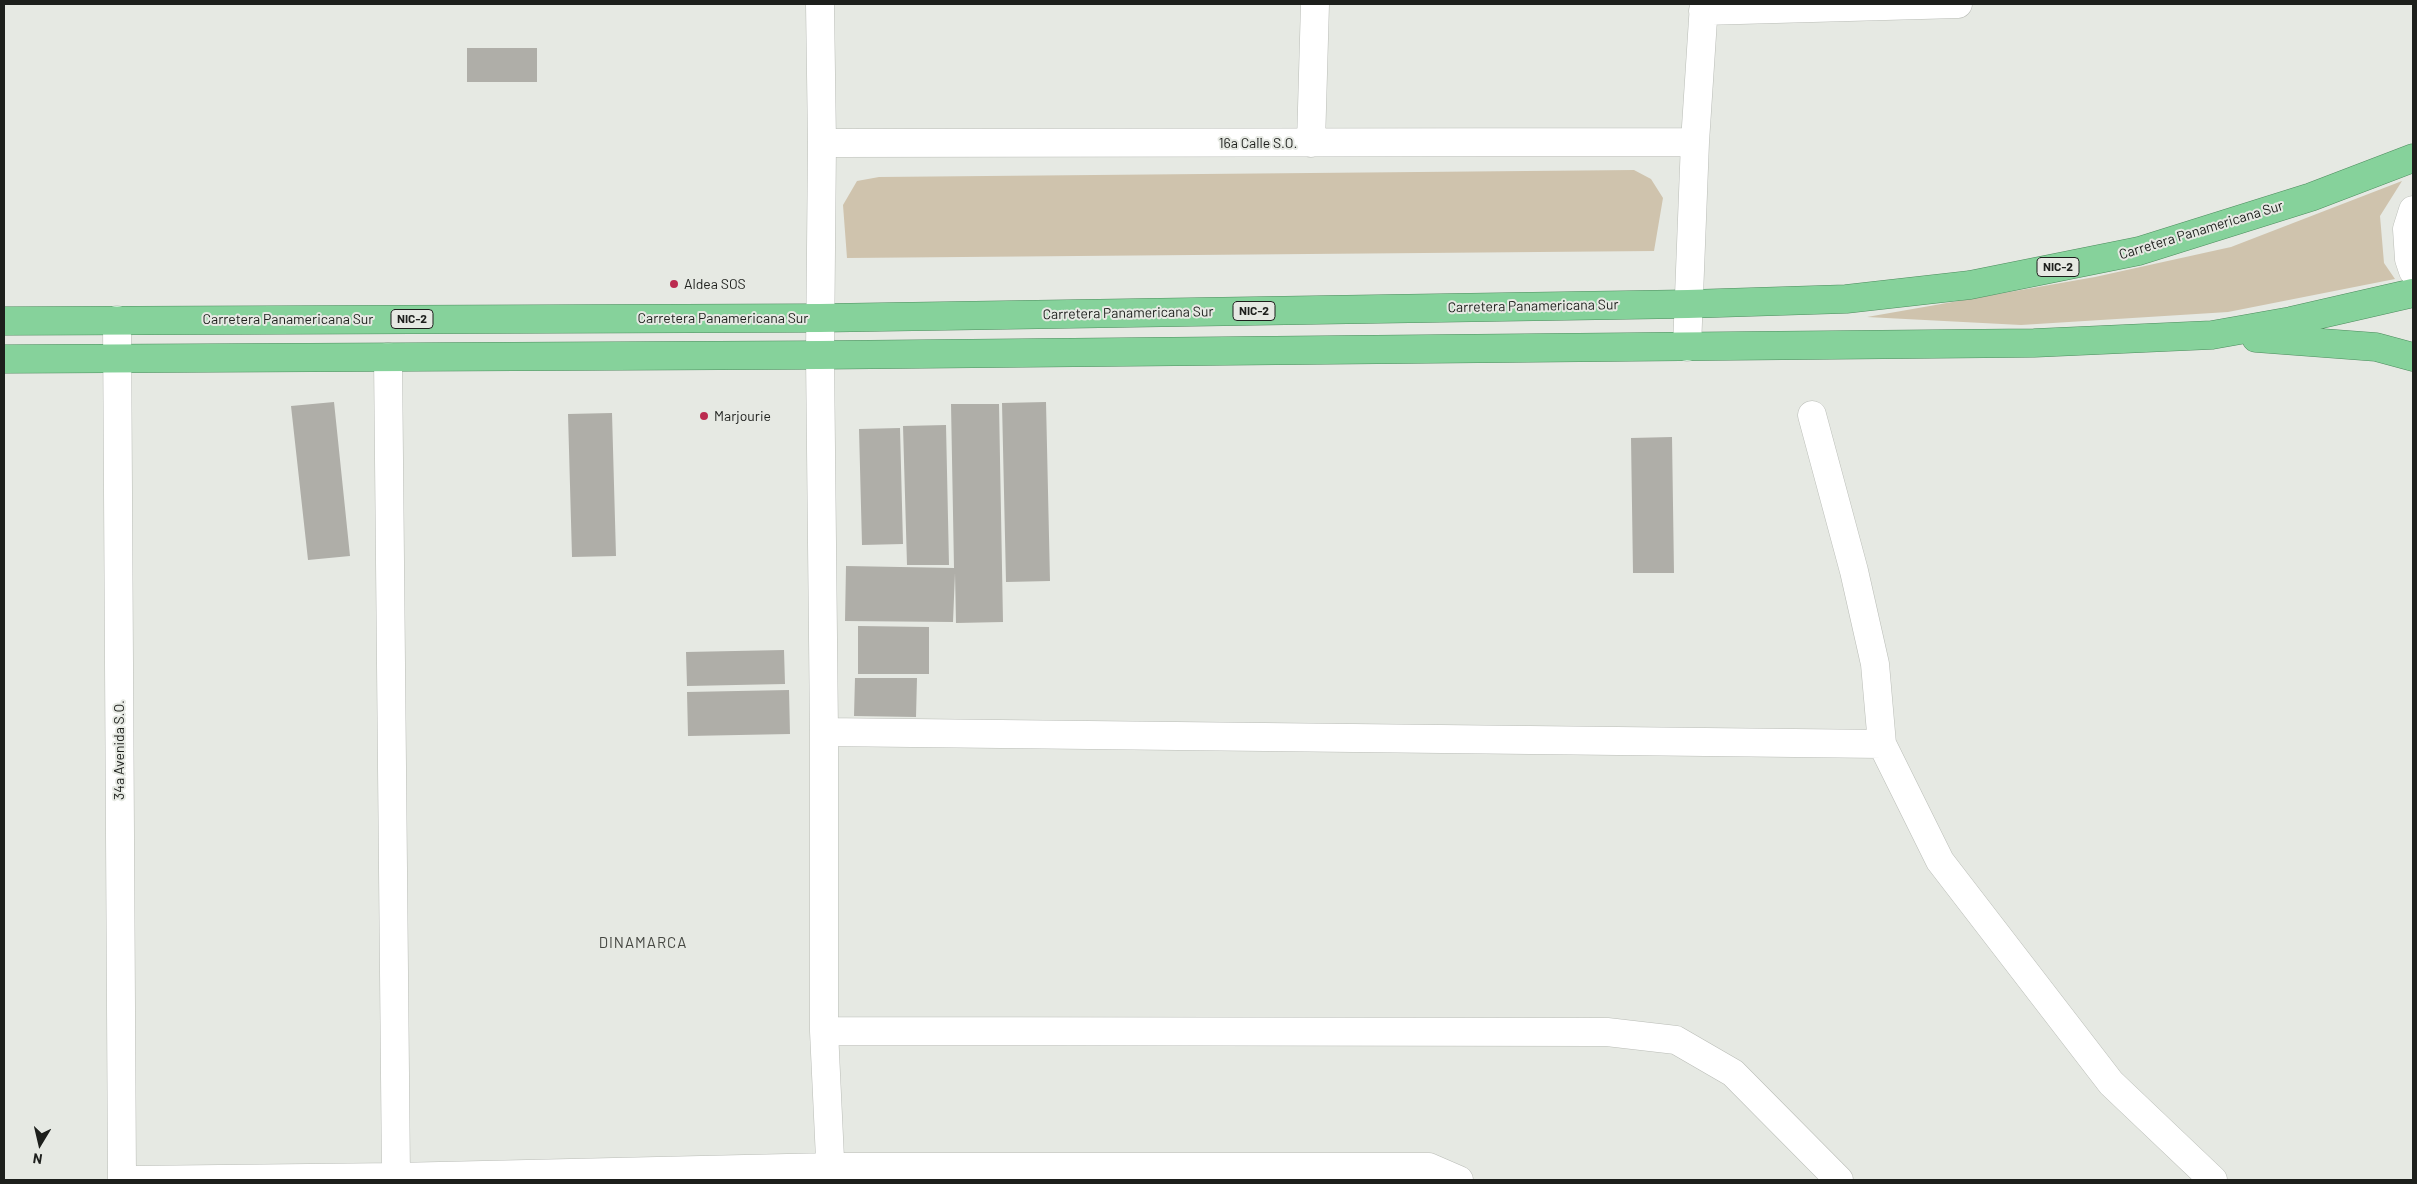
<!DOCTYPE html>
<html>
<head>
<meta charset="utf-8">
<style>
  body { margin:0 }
  #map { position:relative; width:2417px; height:1184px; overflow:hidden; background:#e6e9e3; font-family:Barlow,sans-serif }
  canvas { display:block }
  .frame { position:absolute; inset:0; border:5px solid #1d1f1c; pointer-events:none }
  .north { position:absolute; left:15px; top:1119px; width:50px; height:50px; -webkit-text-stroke:4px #e6e9e3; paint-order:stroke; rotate:189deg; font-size:14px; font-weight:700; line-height:20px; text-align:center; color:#1d1f1c }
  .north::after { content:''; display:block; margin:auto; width:18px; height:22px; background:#1d1f1c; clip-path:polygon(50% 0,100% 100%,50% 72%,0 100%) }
</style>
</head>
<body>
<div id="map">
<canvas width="2417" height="1184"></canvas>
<div class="frame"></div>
<div class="north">N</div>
</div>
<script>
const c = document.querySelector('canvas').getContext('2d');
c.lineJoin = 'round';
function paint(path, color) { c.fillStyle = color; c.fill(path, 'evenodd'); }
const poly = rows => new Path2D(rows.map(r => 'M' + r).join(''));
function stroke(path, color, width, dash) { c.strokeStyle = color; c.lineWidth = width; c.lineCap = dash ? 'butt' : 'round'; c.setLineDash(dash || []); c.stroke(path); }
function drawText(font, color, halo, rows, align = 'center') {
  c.font = font + ' Barlow,sans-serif'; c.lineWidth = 4; c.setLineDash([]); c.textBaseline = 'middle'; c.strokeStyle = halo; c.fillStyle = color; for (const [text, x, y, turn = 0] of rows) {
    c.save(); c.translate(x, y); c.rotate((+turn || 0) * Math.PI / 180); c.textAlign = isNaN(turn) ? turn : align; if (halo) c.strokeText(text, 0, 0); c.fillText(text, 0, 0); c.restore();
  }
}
paint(poly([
  [1634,170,1651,179,1663,198,1654,251,847,258,843,205,857,181,879,177],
  [2402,181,2380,216,2384,263,2395,279,2228,312,2021,325,1867,317,2095,277,2231,247]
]), '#cfc3ad');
paint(poly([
  [467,48,537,48,537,82,467,82],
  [334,402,350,556,308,560,291,406],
  [1046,402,1050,581,1006,582,1002,403],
  [951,404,999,404,1003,622,956,623,955,573,953,622,845,621,846,566,954,568],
  [612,413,616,556,572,557,568,414],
  [946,425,949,565,907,565,903,426],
  [900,428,903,544,862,545,859,429],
  [1672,437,1674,573,1633,573,1631,438],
  [858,626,929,627,929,674,858,674],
  [784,650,785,684,687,686,686,652],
  [855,678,917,678,916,717,854,716],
  [789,690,790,734,688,736,687,692]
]), '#afaea8');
const minor = poly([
  [820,4,822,143,820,355,824,732,824,1031,831,1180],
  [1703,11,1958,4],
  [822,143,1695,142],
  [1311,143,1315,4],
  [117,320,122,1180],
  [1687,347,1695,142,1704,4],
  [388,357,396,1177],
  [1812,415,1854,571,1875,664,1882,744,1940,861,2111,1083,2213,1180],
  [824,732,1882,744],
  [824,1031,1607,1032,1676,1040,1733,1073,1839,1180],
  [132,1180,396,1177,831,1167,1429,1167,1459,1180]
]);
const secondary = poly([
  [2413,210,2407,229,2409,259,2413,271]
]);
const trunk = poly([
  [4,321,820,318,1688,304,1846,299,1970,285,2139,251,2311,197,2413,158],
  [2256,338,2376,347,2413,357],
  [4,359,820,355,2034,343,2212,335,2291,321,2413,293]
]);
stroke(minor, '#b9bcb6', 29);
stroke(secondary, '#b9bcb6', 29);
stroke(trunk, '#4d8c5e', 29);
stroke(minor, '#fff', 28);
stroke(secondary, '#fff', 28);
stroke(trunk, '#86d29b', 28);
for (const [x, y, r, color] of [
  [674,284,5,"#bb2b4f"],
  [704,416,5,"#bb2b4f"]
]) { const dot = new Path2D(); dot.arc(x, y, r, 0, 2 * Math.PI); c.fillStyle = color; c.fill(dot); stroke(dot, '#e6e9e3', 2); }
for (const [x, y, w] of [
  [2058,267,42],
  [1254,311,42],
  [412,319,42]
]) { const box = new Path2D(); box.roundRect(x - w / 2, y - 9.5, w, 19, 4); c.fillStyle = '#e6e9e3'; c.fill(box); stroke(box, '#1d1f1c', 1); }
drawText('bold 12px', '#1d1f1c', null, [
  ["NIC-2",2058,267],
  ["NIC-2",1254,311],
  ["NIC-2",412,319]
]);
drawText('14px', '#1d1f1c', '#e6e9e3', [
  ["16a Calle S.O.",1258,143],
  ["Carretera Panamericana Sur",2201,230,-17],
  ["Carretera Panamericana Sur",1533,306,-1],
  ["Carretera Panamericana Sur",1128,313,-1],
  ["Carretera Panamericana Sur",723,318],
  ["Carretera Panamericana Sur",288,319],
  ["34a Avenida S.O.",119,750,-90]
]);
drawText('14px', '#1d1f1c', '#e6e9e3', [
  ["Aldea SOS",684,284],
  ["Marjourie",714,416]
], 'left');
c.letterSpacing = '1px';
drawText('15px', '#454742', '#e6e9e3', [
  ["DINAMARCA",643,943]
]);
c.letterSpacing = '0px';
</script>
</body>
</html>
